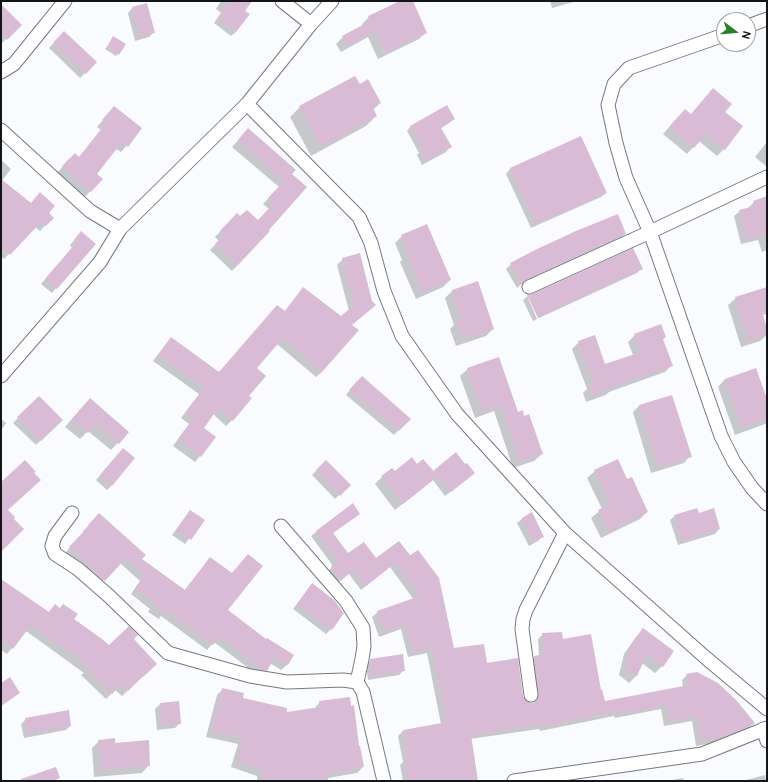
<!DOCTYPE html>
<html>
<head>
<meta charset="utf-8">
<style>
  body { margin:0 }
  #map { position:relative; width:768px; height:782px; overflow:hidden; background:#f9fbff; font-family:Cabin,sans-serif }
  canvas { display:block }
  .frame { position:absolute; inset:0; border:2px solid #131518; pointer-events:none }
  .north { position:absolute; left:716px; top:12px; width:40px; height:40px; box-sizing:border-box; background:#fff; border:1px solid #a1a1a3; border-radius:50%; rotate:106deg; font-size:11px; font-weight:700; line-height:16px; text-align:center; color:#131518 }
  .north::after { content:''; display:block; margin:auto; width:14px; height:18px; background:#2a7e2a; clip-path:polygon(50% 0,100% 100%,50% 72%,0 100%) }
</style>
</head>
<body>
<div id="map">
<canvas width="768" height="782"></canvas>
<div class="frame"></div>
<div class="north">N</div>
</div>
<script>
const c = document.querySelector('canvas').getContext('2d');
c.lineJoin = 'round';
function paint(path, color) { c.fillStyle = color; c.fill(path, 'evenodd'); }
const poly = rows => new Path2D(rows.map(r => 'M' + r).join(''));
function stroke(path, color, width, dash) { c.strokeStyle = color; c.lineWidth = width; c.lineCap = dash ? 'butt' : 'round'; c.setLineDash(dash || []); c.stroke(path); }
paint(poly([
  [221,1,250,1,243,11,236,32,231,36,214,23,221,13,216,9],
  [402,1,412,1,426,32,419,39,378,59,368,37,341,52,336,44,343,37,363,26,362,24,369,17],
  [550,1,577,1,552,8],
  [1,5,20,25,1,44],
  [132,8,154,32,149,37,135,41,128,13],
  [64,32,96,62,80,78,49,48],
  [112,40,118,54,116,56,105,49],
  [359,85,380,103,373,110,376,116,366,126,311,156,290,117,300,107],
  [114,107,141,129,121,152,116,149,96,174,101,179,84,198,57,173,68,160,79,158,101,130,97,127],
  [724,112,724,149,717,156,699,141,687,154,663,134,678,117],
  [454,119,440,129,450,147,446,152,422,165,417,155,419,153,407,131,411,126],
  [242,136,291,174,267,230,269,231,232,271,210,250,219,241,215,237,231,220,240,217,258,221,269,209,263,204,279,187,232,147],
  [580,137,606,193,601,197,531,228,506,174,510,169],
  [767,142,767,167,755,157],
  [1,160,11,169,1,182],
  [1,193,31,204,47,213,52,218,40,231,35,227,4,259,1,257],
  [767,197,767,250,762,252,758,240,741,244,734,216,740,211,748,208,754,202],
  [625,234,620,239,521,284,517,288,506,269,511,264],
  [402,236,450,280,443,287,416,299,400,262,402,260,395,243],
  [77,237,95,244,52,293,41,284,72,248,70,245],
  [343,259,371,301,351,325,322,372,316,377,277,344,256,368,247,396,232,420,226,426,213,414,202,428,200,456,195,462,173,446,189,424,181,418,199,394,153,361,166,344,171,338,218,373,284,312,303,289,341,318,349,311,337,265],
  [641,269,637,273,539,318,530,298,528,298,537,319,533,321,523,300,528,296],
  [478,282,493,329,486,336,456,346,450,329,454,325,445,298,452,291],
  [767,288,767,314,762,315,767,335,760,341,741,347,728,305,736,298],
  [635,335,665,337,662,340,672,365,665,372,609,392,606,395,586,402,583,393,587,389,572,349,579,342,604,365,633,355,628,342],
  [468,369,517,413,524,417,542,454,534,461,513,468,494,411,475,418,460,376],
  [725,379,767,402,767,422,765,424,735,435,718,387],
  [357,381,409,419,394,435,346,395],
  [672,396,690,456,684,463,651,473,633,412,639,406],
  [39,397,61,420,36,445,13,423],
  [83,406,128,432,111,450,88,431,80,439,65,427],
  [1,419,6,423,1,431],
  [118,454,112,485,107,490,96,480],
  [326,461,349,485,335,499,312,475],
  [417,465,433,472,465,466,469,477,445,496,433,480,395,510,375,484,382,477],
  [595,471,627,481,647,512,640,519,601,538,591,518,602,509,587,478],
  [190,511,203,521,185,544,172,535],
  [532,514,543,536,538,541,529,546,517,523,522,519],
  [698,514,719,529,715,534,678,545,670,520,675,516],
  [353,518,333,533,348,555,376,560,399,542,453,649,486,664,522,696,527,703,534,703,529,662,534,657,539,656,538,639,543,634,562,640,600,691,604,702,683,687,682,680,687,675,754,723,746,730,714,743,696,746,692,721,664,726,661,709,615,718,614,716,540,731,539,729,470,739,476,781,403,781,400,765,403,762,398,736,403,731,441,724,427,653,408,657,401,629,379,637,372,617,378,612,414,600,390,567,361,590,349,574,336,584,327,572,333,566,311,536,316,532],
  [94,520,140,559,184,591,210,558,231,574,248,555,226,610,266,640,293,656,287,665,281,670,270,663,260,676,246,668,247,667,214,642,207,650,161,616,159,619,148,612,150,609,131,594,140,581,120,563,99,585,65,553,84,532,83,531],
  [1,580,48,613,55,606,109,647,132,639,156,664,122,696,115,690,106,699,81,675,84,673,26,631,7,654,1,650],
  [312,584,331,629,326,634,293,609],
  [643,630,662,666,655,673,642,663,637,675,629,683,619,675,624,654,636,637],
  [371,660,404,670,399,675,368,680,366,665],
  [223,689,242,699,286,713,314,709,320,702,358,747,363,767,357,773,328,778,328,781,257,781,257,776,231,767,238,744,206,737,217,695],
  [178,702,180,723,175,728,157,730,155,709,160,704],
  [26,719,70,726,66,730,24,738,21,724],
  [99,741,149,765,142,773,94,777,92,748],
  [765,775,766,781,742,781],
  [683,778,684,781,667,781]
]), '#0003');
paint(poly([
  [230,1,252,1,245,11,250,14,236,32,218,18],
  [400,1,413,1,427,33,385,53,375,31,348,46,342,36,370,21,368,16],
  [147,3,155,33,140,36,132,7],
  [1,4,22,25,7,40,1,33],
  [64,31,97,62,86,74,53,43],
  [113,36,126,44,119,55,107,47],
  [355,76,360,84,368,79,381,103,373,108,377,116,321,147,299,106],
  [713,88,732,104,725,112,743,126,725,150,706,134,694,148,669,127,685,109,691,114],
  [447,105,455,119,441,128,452,147,426,161,420,150,423,148,410,126],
  [114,106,142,128,128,147,122,142,97,174,103,179,91,192,62,166,75,153,79,157,106,123,102,120],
  [248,128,296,170,292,174,307,187,269,230,270,231,238,265,215,244,224,234,220,231,237,213,240,216,247,210,258,220,274,203,268,198,284,181,238,140],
  [581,136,607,193,536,224,510,168],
  [1,179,31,203,40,192,55,206,49,213,54,218,46,226,41,222,10,255,1,246],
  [767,196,767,236,764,236,764,234,747,239,739,210,755,206,753,201],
  [618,214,626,234,526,280,522,285,510,263,537,249,576,231],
  [427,224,451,280,423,293,407,254,409,253,401,235],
  [81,231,96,244,57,289,45,279,76,243,74,240],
  [633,248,643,269,565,304,538,318,527,295,532,294],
  [360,253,372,301,376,305,352,325,359,330,322,372,283,338,257,368,266,376,249,396,252,398,233,421,218,408,204,428,216,437,201,457,178,439,194,418,186,412,204,388,158,355,171,337,219,372,277,305,285,311,303,287,341,316,354,305,342,258],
  [478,281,494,329,463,339,457,321,462,319,452,290],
  [767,287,767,309,762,311,767,329,767,335,748,341,735,297],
  [661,324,666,337,663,339,673,366,613,386,614,388,593,396,589,385,594,383,578,341,595,335,605,364,641,352,634,334],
  [499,357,518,412,523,410,524,416,529,414,543,454,520,462,501,405,482,411,467,368],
  [756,368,767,399,767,420,742,428,725,379],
  [362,376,411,419,399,431,349,390],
  [672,395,692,457,658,467,639,405],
  [39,396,63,420,41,441,17,417],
  [90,398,129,432,119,444,96,424,88,433,72,419],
  [123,448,135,458,112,486,100,475],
  [456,452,465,464,467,463,475,473,451,492,433,471],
  [412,457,417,464,423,459,438,476,403,504,381,476,392,468,395,471],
  [618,459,627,479,632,477,648,512,608,532,598,510,610,504,594,470],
  [25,460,36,472,34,473,41,480,8,510,15,517,14,519,24,529,1,552,1,482],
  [326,460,351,485,340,496,316,470],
  [353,503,360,514,333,533,348,553,364,542,376,558,399,541,410,555,418,550,439,578,454,648,484,644,487,663,518,658,523,696,528,702,532,703,536,702,538,698,534,656,544,654,542,633,562,632,563,639,591,634,601,690,602,689,605,701,689,685,686,674,697,672,718,683,737,701,755,723,752,725,720,738,701,741,697,716,669,722,666,705,620,714,619,711,545,726,544,724,471,735,478,781,408,781,405,759,408,759,403,730,447,722,432,648,413,653,406,625,384,632,377,611,420,596,395,563,366,586,354,570,341,580,331,566,338,561,316,531],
  [697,508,699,513,714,508,720,529,682,541,674,515],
  [190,510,205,520,191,540,176,530],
  [532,512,544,537,533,542,522,518],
  [99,513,146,555,142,559,185,590,210,557,232,573,248,554,263,566,228,610,266,639,267,638,294,655,288,665,275,657,267,671,263,670,251,662,252,661,220,637,213,645,167,611,165,614,153,605,155,603,135,588,145,575,126,558,105,581,69,547,89,526,88,525],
  [1,579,49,612,55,604,60,608,63,604,78,614,74,619,102,639,109,645,129,626,138,635,134,639,157,664,143,677,143,676,128,691,121,684,112,694,86,669,89,666,31,625,13,649,1,640],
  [312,583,334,600,344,613,332,630,297,604],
  [643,628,674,651,663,667,647,654,637,676,625,667,630,646],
  [403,654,405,671,372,676,370,659],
  [10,677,20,693,1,706,1,683],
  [222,688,244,693,243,698,287,708,287,712,320,707,319,701,350,697,351,706,354,705,359,746,360,746,364,767,328,773,329,778,311,781,261,781,263,770,236,761,243,738,212,731],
  [179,701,181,724,162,725,160,703],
  [69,710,71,726,28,734,25,718],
  [115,738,115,743,149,740,150,766,101,770,98,740],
  [56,767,60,778,53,781,22,781,21,779]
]), '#dabbd6');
const street = poly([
  [282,1,311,24],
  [748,26,767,19],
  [724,35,629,68,614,84,608,105,616,143,626,178,650,232,721,436,734,462,752,488,767,504],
  [1,72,14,64,65,1],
  [247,104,359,217,371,243,384,291,402,336,457,414,565,533,706,658,767,709],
  [1,130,90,211,120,229],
  [529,287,650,232,767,177],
  [1,376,100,262,120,229,247,104,311,24,332,1],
  [72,513,55,536,52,546,55,554,78,569,109,596,168,653,250,676,287,682,343,680,357,682],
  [281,526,346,601,363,628,364,646,362,659,357,682,363,692,384,781],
  [531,695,522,629,523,619,526,610,565,533],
  [763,729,767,741],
  [514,781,702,754,767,728]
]);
stroke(street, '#747980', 15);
stroke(street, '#fff', 13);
</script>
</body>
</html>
